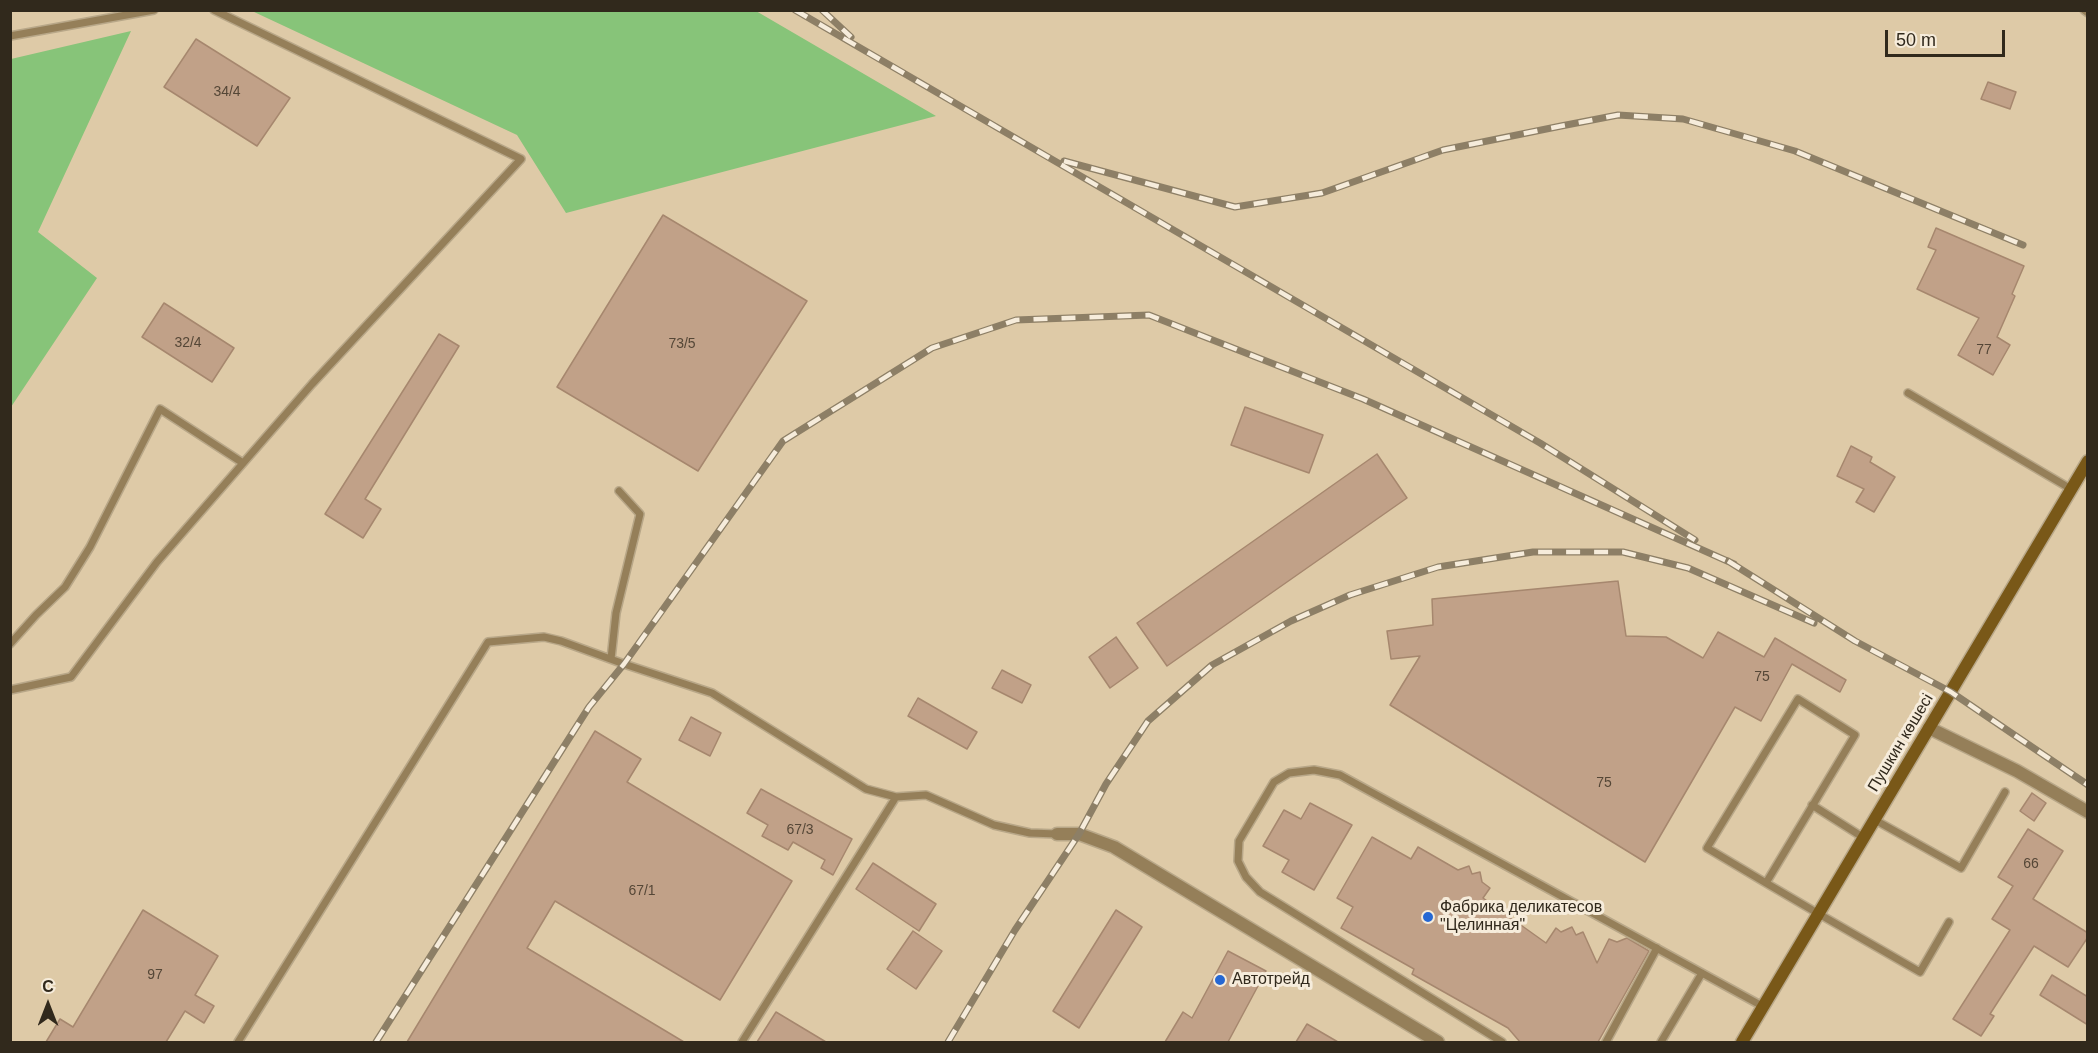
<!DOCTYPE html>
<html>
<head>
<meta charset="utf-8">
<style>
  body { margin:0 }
  #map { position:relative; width:2098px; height:1053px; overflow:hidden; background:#decaa7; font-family:Arial,sans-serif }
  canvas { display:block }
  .frame { position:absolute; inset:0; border:12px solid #31291c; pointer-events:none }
  .north { position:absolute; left:18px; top:975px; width:60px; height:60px; -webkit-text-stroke:4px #f6ecdb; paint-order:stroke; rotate:0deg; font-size:16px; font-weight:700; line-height:24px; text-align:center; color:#31291c }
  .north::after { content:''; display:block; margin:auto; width:21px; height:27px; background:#31291c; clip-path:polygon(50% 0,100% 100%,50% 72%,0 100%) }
  .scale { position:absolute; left:1885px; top:30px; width:120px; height:27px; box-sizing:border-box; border:3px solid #31291c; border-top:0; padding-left:8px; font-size:18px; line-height:21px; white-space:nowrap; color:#31291c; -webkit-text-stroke:4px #f6ecdb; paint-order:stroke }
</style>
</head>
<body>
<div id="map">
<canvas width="2098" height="1053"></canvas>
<div class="frame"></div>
<div class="north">С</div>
<div class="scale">50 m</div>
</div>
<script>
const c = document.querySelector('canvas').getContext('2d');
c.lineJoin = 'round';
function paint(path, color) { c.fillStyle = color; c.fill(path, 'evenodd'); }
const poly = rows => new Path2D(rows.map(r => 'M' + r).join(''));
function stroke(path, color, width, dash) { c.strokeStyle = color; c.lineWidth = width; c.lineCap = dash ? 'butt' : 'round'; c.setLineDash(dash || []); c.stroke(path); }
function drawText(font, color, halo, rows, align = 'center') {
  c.font = font + ' Arial,sans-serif'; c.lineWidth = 6; c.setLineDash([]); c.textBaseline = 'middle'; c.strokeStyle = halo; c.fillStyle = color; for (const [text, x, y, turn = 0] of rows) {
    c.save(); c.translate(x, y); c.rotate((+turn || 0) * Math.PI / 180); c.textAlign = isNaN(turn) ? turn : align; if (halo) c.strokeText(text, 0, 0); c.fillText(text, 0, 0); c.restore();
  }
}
paint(poly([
  [252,11,756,11,936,116,566,213,517,135],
  [131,31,38,232,97,278,11,407,11,59]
]), '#87c479');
const building = poly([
  [196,39,290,98,257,146,164,87,196,39],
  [1988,82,2016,92,2010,109,1981,99,1988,82],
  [663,215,807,301,698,471,557,387,663,215],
  [1936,228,2024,266,2012,294,2015,296,1997,337,2010,345,1993,375,1958,355,1979,318,1917,289,1936,250,1928,247,1936,228],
  [164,303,234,348,212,382,142,337,164,303],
  [439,334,459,346,365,499,381,509,363,538,325,514,439,334],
  [1245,407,1323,435,1309,473,1231,445,1245,407],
  [1851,446,1872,457,1870,462,1895,477,1874,512,1856,502,1864,489,1837,476,1851,446],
  [1377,454,1407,498,1167,666,1137,623,1377,454],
  [1618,581,1626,636,1666,637,1703,658,1718,632,1764,657,1775,638,1846,680,1840,692,1792,664,1761,721,1735,707,1645,862,1390,705,1420,656,1391,659,1387,631,1433,625,1432,599,1618,581],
  [1116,637,1138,668,1110,688,1089,657,1116,637],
  [1002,670,1031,685,1022,703,992,688,1002,670],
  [918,698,977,732,967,749,908,716,918,698],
  [691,717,721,733,710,756,679,740,691,717],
  [595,731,641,759,627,782,792,881,720,1000,555,901,527,948,684,1042,407,1042,595,731],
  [761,789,852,839,833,875,821,868,825,860,793,842,788,850,762,836,768,825,747,813,761,789],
  [2032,793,2046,803,2034,821,2020,811,2032,793],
  [1310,803,1352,825,1314,890,1282,872,1289,860,1263,846,1284,810,1301,819,1310,803],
  [2028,829,2063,851,2033,899,2088,933,2088,937,2068,967,2034,946,1990,1014,1994,1016,1981,1036,1953,1019,2010,930,1992,919,2013,886,1998,877,2028,829],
  [1372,837,1411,859,1418,847,1458,870,1469,866,1472,874,1480,872,1482,882,1490,888,1483,898,1546,943,1556,928,1561,932,1572,927,1576,935,1583,932,1597,963,1609,939,1617,942,1627,938,1649,951,1598,1042,1520,1042,1508,1028,1412,974,1414,969,1341,928,1353,907,1337,898,1372,837],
  [873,863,936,904,919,931,856,889,873,863],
  [143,910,218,956,195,995,214,1006,204,1023,185,1011,166,1042,46,1042,60,1019,73,1027,143,910],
  [1116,910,1142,927,1079,1028,1053,1011,1116,910],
  [913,931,942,951,916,989,887,969,913,931],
  [1228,951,1266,971,1228,1042,1165,1042,1183,1012,1192,1018,1228,951],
  [2052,975,2088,997,2088,1025,2040,995,2052,975],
  [776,1012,826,1042,757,1042,776,1012],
  [1307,1024,1338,1042,1296,1042,1307,1024]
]);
paint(building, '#c1a188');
stroke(building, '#a6876e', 1.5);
const lane = poly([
  [2084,10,2088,13],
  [10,36,154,10],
  [1908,393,2071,489],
  [10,644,36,615,65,587,90,547,160,409,243,463],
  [611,659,616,613,640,514,619,491],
  [10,690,71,677,157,562,312,384,521,159,214,10],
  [1812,805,1864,838],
  [1875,820,1961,868,2005,792],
  [1766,883,1855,735,1798,699,1707,848,1766,883,1819,914,1920,972,1949,922],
  [238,1042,488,642,544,637,561,641,624,664,712,693,866,789,896,797],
  [742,1042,896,797,926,795,994,825,1030,833,1057,834],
  [1502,1042,1260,892,1246,877,1238,861,1239,841,1274,782,1289,773,1314,770,1340,775,1764,1007],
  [1606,1042,1657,948],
  [1661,1042,1702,973]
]);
const street = poly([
  [1929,728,2017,771,2088,812],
  [1057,834,1079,834,1114,847,1438,1042]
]);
const secondary = poly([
  [1742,1042,2088,461]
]);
stroke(lane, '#b8a788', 10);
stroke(street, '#b8a788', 15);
stroke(secondary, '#b8a788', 15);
stroke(lane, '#957f59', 7);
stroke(street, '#957f59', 12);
stroke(secondary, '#795818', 12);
const rail = poly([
  [795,10,1540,443,1695,540],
  [822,10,851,37],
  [1064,161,1235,207,1322,193,1443,150,1561,126,1618,115,1683,119,1795,151,2023,245],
  [1728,561,1855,641,1951,692,2088,785],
  [376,1042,589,707,624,664,783,441,932,348,1016,320,1149,315,1363,399,1734,564],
  [948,1042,1015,930,1079,834,1106,784,1148,721,1212,665,1291,621,1350,595,1438,567,1533,552,1623,552,1688,568,1814,623]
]);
stroke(rail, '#8d7f66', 7);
stroke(rail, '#f6ecdb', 4.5, [14]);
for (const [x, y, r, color] of [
  [1428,917,6,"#2567d3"],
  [1220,980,6,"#2567d3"]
]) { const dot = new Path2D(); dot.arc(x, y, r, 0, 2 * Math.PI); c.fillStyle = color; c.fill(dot); stroke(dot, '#f6ecdb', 2); }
drawText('14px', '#554737', null, [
  ["34/4",227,92],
  ["32/4",188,343],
  ["73/5",682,344],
  ["77",1984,350],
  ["75",1762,677],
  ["75",1604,783],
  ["67/3",800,830],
  ["66",2031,864],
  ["67/1",642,891],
  ["97",155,975]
]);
drawText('16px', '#31291c', '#f6ecdb', [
  ["Пушкин көшесі",1901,743,-59]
]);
drawText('16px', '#31291c', '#f6ecdb', [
  ["Фабрика деликатесов",1440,908],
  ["\"Целинная\"",1440,926],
  ["Автотрейд",1232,980]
], 'left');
</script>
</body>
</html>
